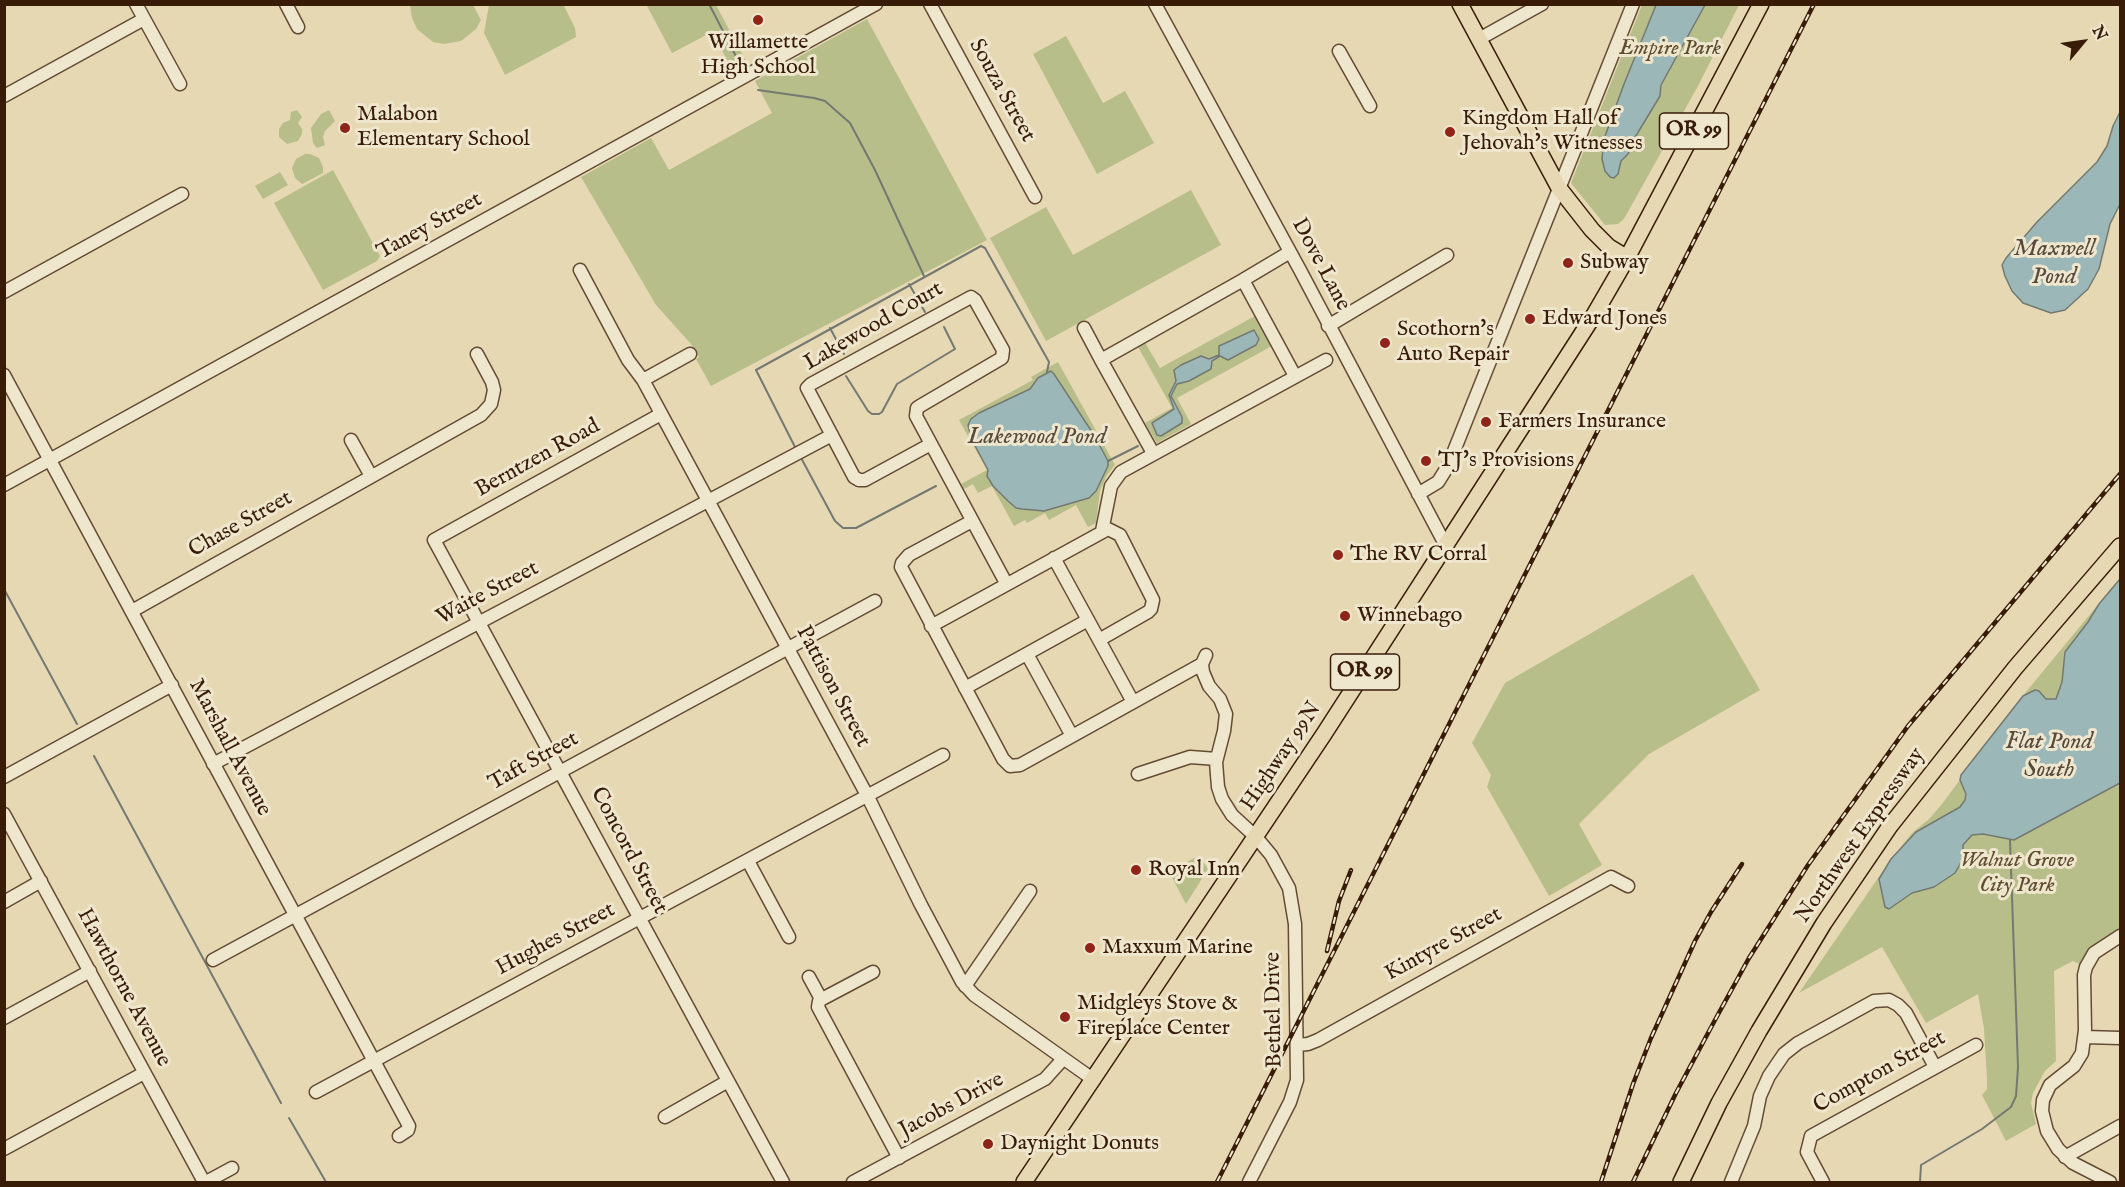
<!DOCTYPE html>
<html>
<head>
<meta charset="utf-8">
<style>
  body { margin:0 }
  #map { position:relative; width:2125px; height:1187px; overflow:hidden; background:#e6d8b3; font-family:"IM FELL English",serif }
  canvas { display:block }
  .frame { position:absolute; inset:0; border:6px solid #381c08; pointer-events:none }
  .north { position:absolute; left:2053px; top:12px; width:60px; height:60px; -webkit-text-stroke:4px #efe6ce; paint-order:stroke; rotate:61deg; font-size:16px; font-weight:700; line-height:24px; text-align:center; color:#381c08 }
  .north::after { content:''; display:block; margin:auto; width:21px; height:27px; background:#381c08; clip-path:polygon(50% 0,100% 100%,50% 72%,0 100%) }
</style>
</head>
<body>
<div id="map">
<canvas width="2125" height="1187"></canvas>
<div class="frame"></div>
<div class="north">N</div>
</div>
<script>
const c = document.querySelector('canvas').getContext('2d');
c.lineJoin = 'round';
function paint(path, color) { c.fillStyle = color; c.fill(path, 'evenodd'); }
const poly = rows => new Path2D(rows.map(r => 'M' + r).join(''));
function stroke(path, color, width, dash) { c.strokeStyle = color; c.lineWidth = width; c.lineCap = dash ? 'butt' : 'round'; c.setLineDash(dash || []); c.stroke(path); }
function drawText(font, color, halo, rows, align = 'center') {
  c.font = font + ' "IM FELL English",serif'; c.lineWidth = 6; c.setLineDash([]); c.textBaseline = 'middle'; c.strokeStyle = halo; c.fillStyle = color; for (const [text, x, y, turn = 0] of rows) {
    c.save(); c.translate(x, y); c.rotate((+turn || 0) * Math.PI / 180); c.textAlign = isNaN(turn) ? turn : align; if (halo) c.strokeText(text, 0, 0); c.fillText(text, 0, 0); c.restore();
  }
}
paint(poly([
  [563,4,575,28,576,37,505,75,484,33,489,5],
  [410,5,473,5,481,20,476,29,461,41,444,44,433,42,417,29,412,18],
  [650,5,716,5,748,65,734,73,712,32,672,53,647,6],
  [1642,5,1739,5,1698,86,1624,219,1618,224,1605,225,1571,183],
  [867,19,987,240,711,386,696,359,699,357,691,344,656,305,581,177,651,138,669,170,772,113,755,81],
  [1066,36,1103,103,1125,91,1154,143,1097,174,1033,54],
  [297,110,302,117,298,123,302,129,302,134,298,141,287,144,279,137,279,129,283,123,290,120,291,112],
  [329,110,335,121,325,131,323,137,325,145,317,148,313,143,311,128,321,114],
  [305,154,310,154,319,158,323,167,323,173,302,184,295,178,292,168,296,159],
  [333,170,380,256,377,261,323,290,274,203],
  [280,172,288,185,263,199,255,186],
  [1191,190,1221,245,1046,341,990,238,1046,207,1073,255],
  [1255,316,1272,346,1177,398,1191,424,1157,443,1145,423,1172,408,1137,345,1144,341,1160,368],
  [1058,362,1115,465,1107,475,1100,491,1096,523,1088,527,1076,505,1049,520,1045,513,1027,523,1025,520,1014,526,992,486,978,493,973,484,964,489,961,484,987,470,959,420,1033,380,1031,377],
  [1693,574,1760,690,1649,754,1579,824,1602,865,1549,896,1487,787,1491,775,1472,743,1505,683],
  [2120,578,2120,929,2092,946,2081,965,2073,961,2054,971,2056,1061,2045,1071,2033,1093,2031,1103,2036,1124,2006,1141,1982,1095,1987,1089,1987,1079,1984,1029,1978,994,1926,1023,1882,947,1799,993,1889,862,1912,833,1929,819,1942,804,2016,704],
  [1196,857,1200,864,1204,863,1208,869,1186,904,1169,872]
]), '#b8be8a');
const water = poly([
  [1656,5,1705,5,1661,85,1660,96,1634,139,1628,154,1621,161,1618,174,1614,178,1610,177,1605,171,1602,159,1604,139,1624,84,1656,5],
  [2120,112,2120,204,2110,224,2099,269,2088,289,2065,310,2051,313,2023,303,2012,291,2005,276,2002,265,2006,258,2037,222,2097,162,2107,146,2113,126,2120,112],
  [1254,330,1259,339,1256,345,1228,360,1220,356,1212,361,1211,369,1189,381,1177,384,1171,396,1182,417,1182,423,1161,436,1157,435,1152,423,1174,409,1169,395,1176,381,1174,370,1181,365,1201,356,1209,359,1219,355,1219,346,1254,330],
  [1051,371,1054,374,1094,435,1108,461,1108,466,1096,491,1089,498,1044,511,1022,509,1016,508,1008,501,993,486,987,476,988,470,972,440,968,425,971,419,979,413,1030,389,1038,378,1051,371],
  [2120,579,2120,783,2014,840,1983,834,1972,835,1963,845,1963,859,1955,873,1934,887,1912,893,1889,909,1885,907,1879,879,1891,859,1916,832,1960,807,1965,800,1966,794,1960,780,1961,775,2023,696,2035,690,2039,691,2046,699,2056,699,2062,682,2065,652,2088,622,2099,604,2120,579]
]);
paint(water, '#9cb7b8');
stroke(water, '#747972', 1.5);
stroke(poly([
  [709,4,740,64],
  [758,90,814,98,825,101,850,123,875,170,924,276],
  [909,284,925,312],
  [830,328,844,354],
  [846,376,868,411,872,414,879,414,882,412,897,384,955,349,944,327],
  [796,449,756,370,981,246,985,248,1049,362,1047,372],
  [800,456,835,521,843,528,856,528,936,486],
  [1108,461,1138,446],
  [4,589,77,724],
  [94,756,281,1103],
  [289,1118,326,1182],
  [1920,1182,1921,1165,1982,1129,2011,1107,2016,1096,2018,1067,2010,840]
]), '#747972', 2);
const minor = poly([
  [136,4,180,84],
  [286,4,298,27],
  [930,4,1035,197],
  [1155,4,1300,270,1446,546],
  [1479,39,1542,4],
  [1339,51,1370,106],
  [4,96,144,19],
  [580,270,628,360,643,380,868,797,921,905,962,982,974,995,1094,1080],
  [1243,280,1290,252],
  [4,292,182,194],
  [1328,326,1447,255],
  [1084,328,1101,360],
  [4,375,409,1126,408,1130,399,1136],
  [643,380,690,354],
  [661,414,434,540,783,1182],
  [351,440,371,476],
  [931,444,865,480,859,480,854,477,807,388,811,384,971,297,975,300,1003,350,1002,358,920,406,917,408,916,416,1006,583],
  [1153,453,1101,360,1243,280,1295,376],
  [4,485,876,4],
  [1418,494,1438,482,1448,466,1633,4],
  [972,521,909,555,902,563,901,567,1003,759,1010,766,1020,765,1202,664],
  [1102,531,1111,486,1121,472,1326,360],
  [1054,558,1133,702],
  [132,611,481,415,491,404,494,390,492,382,477,354],
  [931,626,1108,529,1120,535,1153,600,1151,609,1148,612,1099,640],
  [1027,654,1072,736],
  [1206,655,1202,664,1203,672,1209,686,1220,699,1226,714,1224,731,1216,762,1218,787,1222,799,1232,815,1256,837,1271,855,1289,888,1295,924,1297,1080,1290,1102,1249,1182],
  [965,688,1088,620],
  [213,764,832,435],
  [1138,774,1190,757,1217,759],
  [4,777,172,685],
  [4,814,204,1182],
  [748,861,789,937],
  [4,902,41,881],
  [213,960,875,601],
  [873,972,822,999,819,1001,818,1007,899,1158],
  [809,977,821,999],
  [965,986,1030,891],
  [4,1018,90,971],
  [2085,1037,2120,1038],
  [1297,1045,1308,1044,1318,1040,1611,877,1628,886],
  [316,1092,943,755],
  [665,1117,728,1081],
  [4,1149,144,1073],
  [2065,1157,2120,1126],
  [206,1182,232,1168],
  [853,1182,1045,1079,1063,1059],
  [1731,1182,1754,1126,1760,1096,1769,1076,1784,1054,1798,1043,1874,1001,1889,1000,1898,1005,1906,1013,1935,1067],
  [1823,1182,1807,1152,1811,1136,1976,1045],
  [2110,1182,2073,1163,2058,1149,2047,1131,2042,1111,2043,1100,2050,1085,2074,1066,2082,1053,2085,1030,2084,975,2086,967,2094,953,2120,936]
]);
const major = poly([
  [1460,4,1559,188,1592,230,1609,247,1627,258],
  [1024,1182,1324,734,1594,315,1627,258,1761,4],
  [1681,1182,1719,1103,1759,1031,1824,923,1890,826,2015,668,2120,546]
]);
stroke(minor, '#644b33', 15);
stroke(major, '#381c08', 18);
stroke(minor, '#efe6ce', 12);
stroke(major, '#e6d8b3', 15);
const rail = poly([
  [1327,951,1339,901,1351,870],
  [1217,1182,1814,4],
  [1601,1182,1633,1084,1651,1038,1695,941,1711,912,1742,864],
  [1633,1182,1676,1093,1715,1020,1749,958,1808,865,1908,726,2120,474]
]);
stroke(rail, '#381c08', 4.5);
stroke(rail, '#efe6ce', 2, [7]);
for (const [x, y, r, color] of [
  [758,20,6,"#8f2418"],
  [345,128,6,"#8f2418"],
  [1450,132,6,"#8f2418"],
  [1568,263,6,"#8f2418"],
  [1530,319,6,"#8f2418"],
  [1385,343,6,"#8f2418"],
  [1486,422,6,"#8f2418"],
  [1426,461,6,"#8f2418"],
  [1338,555,6,"#8f2418"],
  [1345,616,6,"#8f2418"],
  [1136,870,6,"#8f2418"],
  [1090,948,6,"#8f2418"],
  [1065,1017,6,"#8f2418"],
  [988,1144,6,"#8f2418"]
]) { const dot = new Path2D(); dot.arc(x, y, r, 0, 2 * Math.PI); c.fillStyle = color; c.fill(dot); stroke(dot, '#efe6ce', 2); }
for (const [x, y, w] of [
  [1694,131,69],
  [1365,672,69]
]) { const box = new Path2D(); box.roundRect(x - w / 2, y - 18, w, 36, 4.5); c.fillStyle = '#efe6ce'; c.fill(box); stroke(box, '#381c08', 1.5); }
drawText('bold 21px', '#381c08', null, [
  ["OR 99",1694,131],
  ["OR 99",1365,672]
]);
drawText('22px', '#381c08', '#efe6ce', [
  ["Willamette",758,43,"center"],
  ["High School",758,68,"center"],
  ["Malabon",357,115],
  ["Elementary School",357,140],
  ["Kingdom Hall of",1462,119],
  ["Jehovah's Witnesses",1462,144],
  ["Subway",1580,263],
  ["Edward Jones",1542,319],
  ["Scothorn's",1397,330],
  ["Auto Repair",1397,355],
  ["Farmers Insurance",1498,422],
  ["TJ's Provisions",1438,461],
  ["The RV Corral",1350,555],
  ["Winnebago",1357,616],
  ["Royal Inn",1148,870],
  ["Maxxum Marine",1102,948],
  ["Midgleys Stove &",1077,1004],
  ["Fireplace Center",1077,1029],
  ["Daynight Donuts",1000,1144]
], 'left');
drawText('italic 22px', '#5e4d2f', '#efe6ce', [
  ["Empire Park",1670,49],
  ["Walnut Grove",2017,861],
  ["City Park",2017,886]
]);
drawText('22px', '#381c08', '#efe6ce', [
  ["Souza Street",1001,91,61],
  ["Taney Street",430,227,-29],
  ["Dove Lane",1320,265,62],
  ["Lakewood Court",874,327,-30],
  ["Berntzen Road",538,459,-29],
  ["Chase Street",241,525,-29],
  ["Waite Street",488,594,-28],
  ["Pattison Street",832,687,62],
  ["Marshall Avenue",229,748,62],
  ["Highway 99N",1282,757,-56],
  ["Taft Street",534,762,-29],
  ["Northwest Expressway",1861,836,-55],
  ["Concord Street",628,851,62],
  ["Hughes Street",556,940,-28],
  ["Kintyre Street",1444,945,-29],
  ["Hawthorne Avenue",123,988,62],
  ["Bethel Drive",1275,1010,-91],
  ["Compton Street",1880,1073,-29],
  ["Jacobs Drive",952,1106,-28]
]);
drawText('italic 24px', '#564a3d', '#efe6ce', [
  ["Maxwell",2054,250],
  ["Pond",2054,278],
  ["Lakewood Pond",1037,438],
  ["Flat Pond",2049,743],
  ["South",2049,771]
]);
</script>
</body>
</html>
